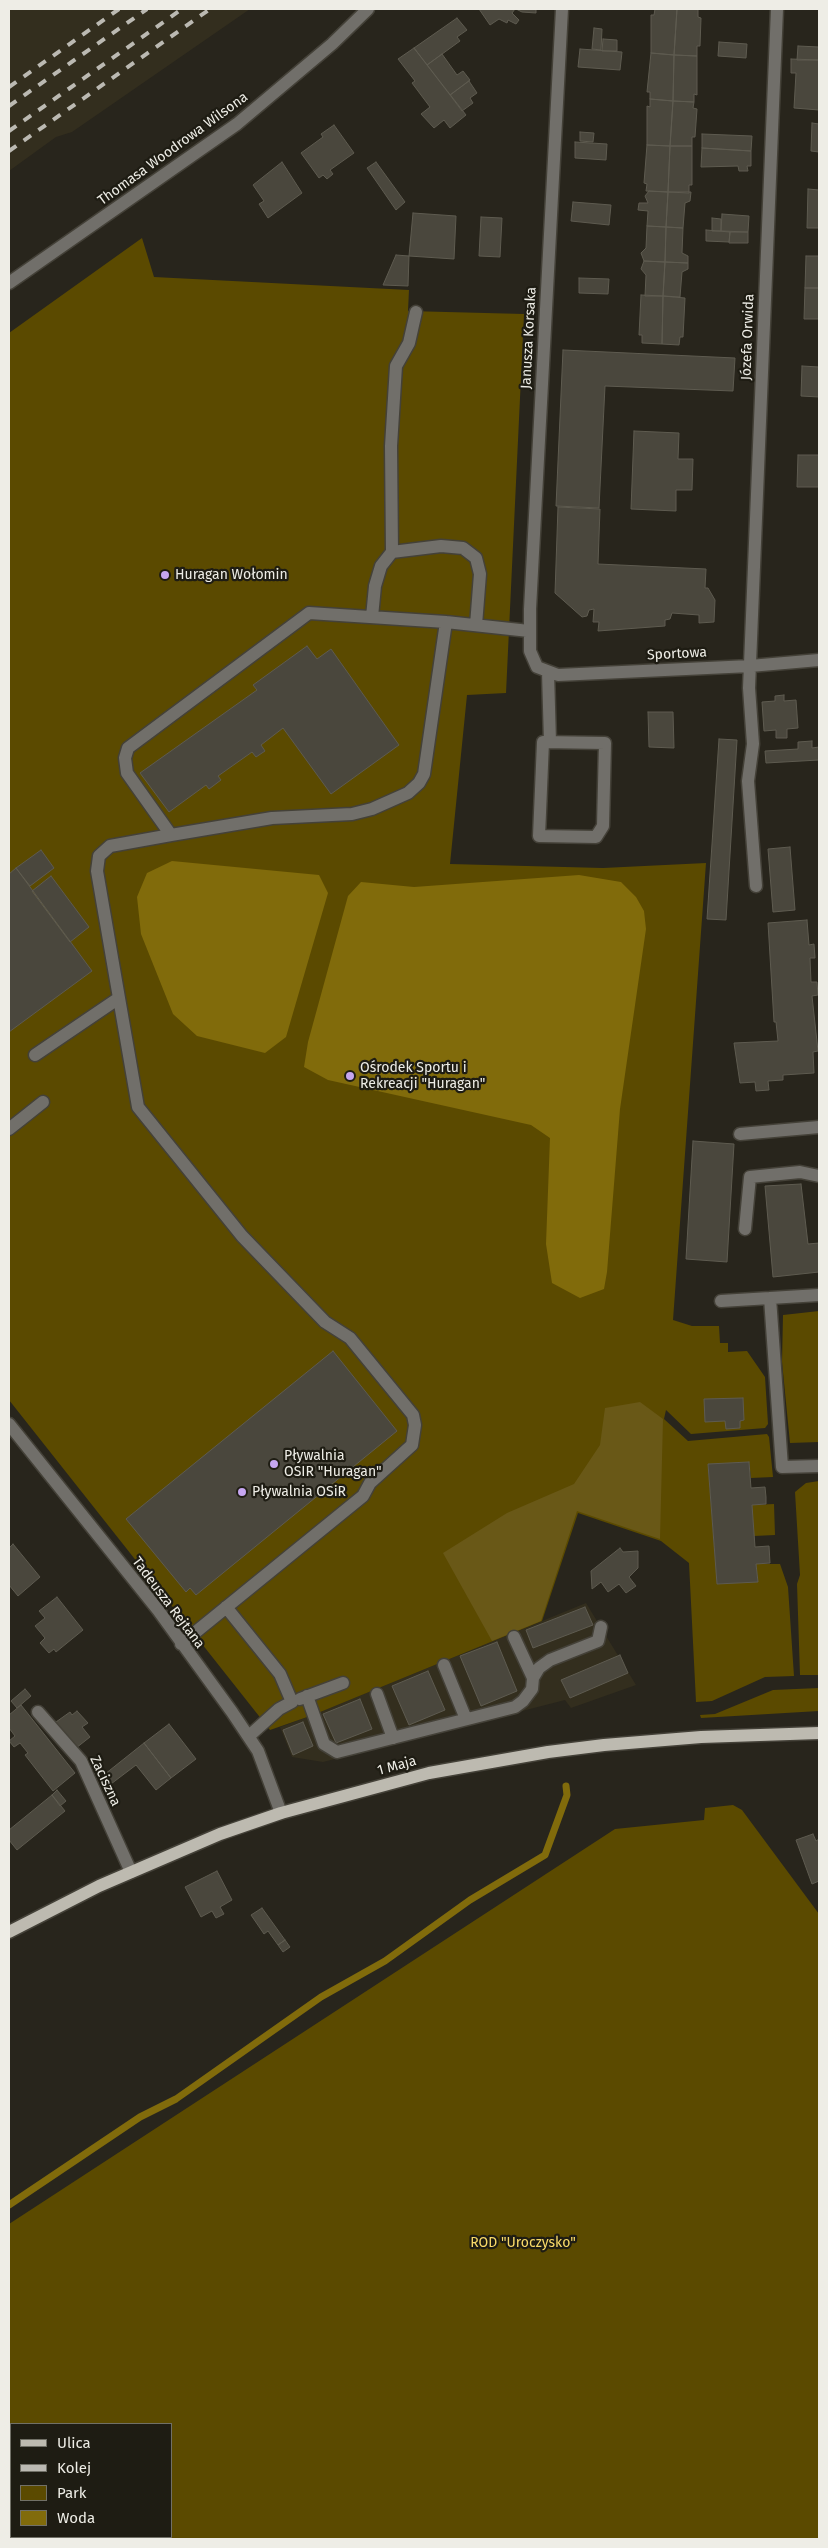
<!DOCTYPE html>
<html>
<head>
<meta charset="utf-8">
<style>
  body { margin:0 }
  #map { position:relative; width:828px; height:2548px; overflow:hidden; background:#28251c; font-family:"Fira Sans",sans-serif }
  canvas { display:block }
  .frame { position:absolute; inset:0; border:10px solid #eeede6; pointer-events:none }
  .legend { position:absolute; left:10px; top:2423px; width:162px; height:115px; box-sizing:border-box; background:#1e1c13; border:1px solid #717067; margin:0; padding:6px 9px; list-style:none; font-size:15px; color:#eeede6 }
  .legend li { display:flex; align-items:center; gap:10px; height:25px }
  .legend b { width:25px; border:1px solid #717067 }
</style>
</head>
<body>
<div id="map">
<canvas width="828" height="2548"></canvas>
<div class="frame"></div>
<ul class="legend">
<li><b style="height:6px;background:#bdbab0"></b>Ulica</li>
<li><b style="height:6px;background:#bbb9b2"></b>Kolej</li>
<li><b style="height:14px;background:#5b4a00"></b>Park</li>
<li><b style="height:14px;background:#816b0b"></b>Woda</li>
</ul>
</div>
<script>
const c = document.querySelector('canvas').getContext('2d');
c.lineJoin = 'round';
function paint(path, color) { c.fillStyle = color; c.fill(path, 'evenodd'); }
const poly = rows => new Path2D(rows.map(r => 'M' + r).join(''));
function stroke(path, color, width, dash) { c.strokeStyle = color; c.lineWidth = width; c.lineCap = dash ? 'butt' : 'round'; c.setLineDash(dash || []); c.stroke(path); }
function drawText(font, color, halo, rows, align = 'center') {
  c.font = font + ' "Fira Sans",sans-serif'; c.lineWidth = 4.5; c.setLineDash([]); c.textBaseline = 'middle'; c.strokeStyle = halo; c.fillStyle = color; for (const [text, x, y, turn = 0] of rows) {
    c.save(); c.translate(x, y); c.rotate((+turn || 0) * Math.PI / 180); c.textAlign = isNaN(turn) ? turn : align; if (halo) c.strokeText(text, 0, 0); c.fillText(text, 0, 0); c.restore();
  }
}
paint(poly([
  [9,9,250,9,72,132,56,137,9,171],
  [586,1603,636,1685,571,1708,565,1700,323,1762,292,1757,280,1727,313,1715]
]), '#332e1e');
paint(poly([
  [142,238,154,277,409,290,408,311,524,314,506,693,467,695,450,864,603,868,706,863,673,1320,692,1326,719,1326,720,1343,728,1343,728,1352,747,1351,765,1377,768,1424,765,1428,691,1434,666,1410,664,1419,688,1441,767,1434,769,1437,773,1477,751,1478,749,1462,708,1465,717,1584,758,1581,756,1564,780,1564,788,1587,794,1676,765,1677,712,1701,696,1702,689,1563,661,1541,578,1513,542,1621,313,1715,270,1730,9,1400,9,333],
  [819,1311,819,1442,790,1443,782,1362,783,1315],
  [819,1481,819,1675,800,1675,797,1584,800,1575,795,1492,806,1483],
  [774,1504,775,1535,754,1536,752,1505],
  [819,1688,819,1711,701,1718,700,1715,715,1714,773,1690],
  [733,1805,742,1810,819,1914,819,2539,9,2539,9,2224,615,1829,704,1820,705,1808],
  [11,2424,171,2424,171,2537,11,2537]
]), '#5b4a00');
paint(poly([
  [640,1402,663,1419,660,1539,577,1511,541,1621,492,1641,443,1553,507,1513,574,1484,600,1445,605,1408]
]), '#695817');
paint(poly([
  [172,861,319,875,328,893,286,1037,265,1053,197,1036,173,1014,141,934,137,897,147,873],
  [579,875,621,882,636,897,644,911,646,929,620,1109,607,1272,604,1289,580,1298,552,1283,546,1244,550,1138,531,1125,328,1080,304,1067,308,1042,348,896,361,882,414,887]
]), '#816b0b');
stroke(poly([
  [9,2205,140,2117,176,2099,321,1997,385,1961,470,1900,545,1855,567,1795,566,1786]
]), '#816b0b', 7);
const building = poly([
  [479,9,515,9,512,13,519,20,516,24,508,20,507,23,499,19,490,25,479,9],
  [516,9,536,9,536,13,522,12,516,9],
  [655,9,677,9,674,55,651,53,651,15,654,15,655,9],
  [677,9,698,9,698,17,701,18,700,46,697,46,697,56,674,55,677,9],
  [457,18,467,30,457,37,460,41,427,65,414,48,457,18],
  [594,28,602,29,601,50,592,49,594,28],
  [603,39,617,40,617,51,602,51,603,39],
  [719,42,747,44,746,58,718,56,719,42],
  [798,46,819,47,819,60,797,60,798,46],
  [414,48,466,115,450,128,444,120,434,128,421,114,430,107,412,83,415,81,398,59,414,48],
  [580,49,622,52,620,70,578,67,580,49],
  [651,53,674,55,673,101,650,99,650,92,647,92,651,53],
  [442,54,457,75,463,71,470,80,450,95,427,65,442,54],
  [674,55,697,56,697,95,694,94,694,102,673,101,674,55],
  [791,59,819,60,819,110,794,108,796,73,791,73,791,59],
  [469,81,477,93,470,98,473,103,462,111,450,95,469,81],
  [650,99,673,101,670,146,647,145,647,106,650,107,650,99],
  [673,101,694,102,693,108,697,109,695,137,692,137,692,146,670,146,673,101],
  [812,123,819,124,819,152,811,151,812,123],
  [334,125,354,153,330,170,333,174,327,179,323,175,319,178,301,153,323,137,321,134,334,125],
  [580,132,594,133,593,142,580,141,580,132],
  [702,134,752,136,751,151,702,148,702,134],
  [575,142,607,144,606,160,575,158,575,142],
  [647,145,670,146,668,192,646,191,647,184,644,183,647,145],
  [670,146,692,146,692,185,689,185,689,193,668,192,670,146],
  [702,148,751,151,751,166,747,166,748,171,739,171,738,166,701,167,702,148],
  [282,162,302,193,268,218,259,204,264,201,253,185,282,162],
  [376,162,405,202,396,210,367,168,376,162],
  [808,189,819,190,819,228,807,228,808,189],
  [649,191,668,192,666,227,647,226,648,211,638,210,639,203,648,203,645,196,649,191],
  [668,192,691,192,690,201,685,203,683,228,666,227,668,192],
  [573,202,611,205,609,225,571,221,573,202],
  [413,213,456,216,454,259,409,256,413,213],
  [722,214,749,216,748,232,721,231,722,214],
  [481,217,502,218,500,257,479,256,481,217],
  [712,218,721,219,721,231,712,231,712,218],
  [647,226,666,227,665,262,644,261,641,253,646,248,647,226],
  [666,227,683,228,682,253,688,256,688,263,665,262,666,227],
  [706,230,730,232,729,242,706,241,706,230],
  [730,232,748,232,748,243,729,243,730,232],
  [396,255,409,256,408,286,383,285,396,255],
  [806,256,819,256,819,288,805,288,806,256],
  [644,261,665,262,663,296,645,296,646,275,641,269,644,261],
  [665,262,688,263,688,269,682,272,680,297,663,296,665,262],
  [579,278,609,279,608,294,579,293,579,278],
  [805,288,819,288,819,319,804,319,805,288],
  [641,295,663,296,662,344,642,343,642,335,639,335,641,295],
  [663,296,685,298,683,337,680,337,679,345,662,344,663,296],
  [563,350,735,358,733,391,605,386,599,508,556,506,563,350],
  [802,366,819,367,819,397,801,396,802,366],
  [634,431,679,433,678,459,693,459,692,490,676,490,676,511,631,509,634,431],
  [798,455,819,455,819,487,797,487,798,455],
  [558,507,600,509,598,564,706,569,705,588,708,588,715,600,714,622,699,623,699,615,672,613,670,619,665,620,665,626,598,631,599,622,593,622,594,609,589,610,587,616,582,617,555,593,558,507],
  [307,646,317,659,331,649,399,745,331,794,283,728,261,745,265,751,256,757,252,752,218,776,221,780,209,789,206,785,169,812,140,773,257,690,253,685,307,646],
  [784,695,784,701,796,700,798,728,787,729,787,738,776,738,776,730,764,731,762,702,775,701,775,696,784,695],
  [648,712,673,712,674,748,649,747,648,712],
  [719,739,737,740,726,920,707,919,719,739],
  [812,741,812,748,819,747,819,760,766,763,765,751,798,749,798,742,812,741],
  [790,847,795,910,773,912,768,849,790,847],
  [41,850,54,868,30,886,16,868,41,850],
  [16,868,92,971,9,1032,9,874,16,868],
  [51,876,89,927,70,942,32,891,51,876],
  [807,920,809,945,814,944,815,958,810,958,811,982,817,982,818,995,812,996,818,1051,813,1052,814,1073,783,1075,783,1080,768,1081,769,1090,756,1091,755,1082,740,1083,734,1043,778,1041,776,1022,774,1022,768,923,807,920],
  [693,1141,734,1144,727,1262,686,1259,693,1141],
  [801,1184,808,1244,819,1243,819,1272,773,1277,765,1186,801,1184],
  [333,1351,397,1431,196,1595,190,1588,186,1592,126,1519,333,1351],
  [743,1398,744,1420,740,1421,740,1428,726,1429,725,1421,705,1422,704,1399,743,1398],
  [749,1462,751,1488,765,1487,766,1497,766,1504,752,1505,755,1547,769,1546,770,1563,756,1564,758,1582,717,1584,708,1464,749,1462],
  [13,1544,40,1577,18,1596,9,1585,9,1548,13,1544],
  [620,1548,623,1552,638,1551,638,1568,629,1577,636,1586,626,1593,619,1584,608,1592,601,1582,592,1589,591,1571,620,1548],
  [57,1597,83,1630,56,1652,54,1649,49,1653,40,1643,45,1638,35,1626,45,1618,39,1611,57,1597],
  [585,1607,593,1625,533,1648,526,1630,585,1607],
  [497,1642,517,1691,481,1706,460,1656,497,1642],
  [620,1655,628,1673,570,1698,561,1680,620,1655],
  [428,1671,445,1710,409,1725,392,1686,428,1671],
  [25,1689,31,1696,17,1708,11,1701,25,1689],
  [360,1699,372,1729,336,1743,323,1714,360,1699],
  [21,1705,75,1773,53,1791,25,1755,28,1753,20,1743,14,1747,9,1741,15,1736,9,1728,9,1715,21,1705],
  [77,1711,88,1723,82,1727,90,1737,76,1748,56,1722,70,1712,72,1715,77,1711],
  [303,1722,313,1746,293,1755,283,1730,303,1722],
  [169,1724,196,1759,171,1778,144,1743,169,1724],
  [144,1743,171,1778,156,1790,136,1765,107,1787,100,1778,144,1743],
  [57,1790,66,1801,60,1806,52,1795,57,1790],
  [52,1795,65,1811,17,1850,9,1840,9,1830,52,1795],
  [813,1834,816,1841,819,1839,819,1881,812,1884,796,1840,813,1834],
  [217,1871,232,1900,220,1907,224,1914,216,1918,212,1911,201,1917,185,1887,217,1871],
  [262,1908,285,1940,278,1945,268,1931,264,1934,251,1915,262,1908],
  [285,1940,290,1947,283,1952,278,1945,285,1940]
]);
paint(building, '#4a473d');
stroke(building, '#5e5b50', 1);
const minor = poly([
  [562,9,530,609,530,651,537,667,558,675,750,666,819,660],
  [9,283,237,124,332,44,368,9],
  [392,552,391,446,396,366,409,343,416,312],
  [372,617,375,586,381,566,392,552,441,546,463,548,476,558,480,574,476,625],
  [548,672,550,742],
  [543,742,605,743,603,826,596,837,539,836,543,742],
  [171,835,272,818,352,814,372,809,408,793,419,783,424,774,446,622],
  [756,886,748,781,753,744,749,688,777,9],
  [119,998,97,871,99,856,110,846,171,835,127,773,125,758,128,748,309,613,446,622,529,631],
  [35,1055,119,998,138,1107,242,1236,325,1322,350,1338,413,1415,415,1425,412,1445,370,1483,363,1496,181,1644],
  [9,1129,43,1102],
  [740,1134,819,1127],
  [745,1229,750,1177,800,1172,819,1176],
  [770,1298,782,1467,819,1466],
  [721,1301,819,1295],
  [9,1424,158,1610,232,1712,258,1751,281,1813],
  [226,1607,280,1674,292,1702,279,1709,249,1736],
  [514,1637,533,1678],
  [444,1665,466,1719],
  [377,1694,393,1738],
  [307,1696,324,1744,337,1752,515,1707,523,1701,532,1689,533,1678,539,1668,550,1660,598,1641,601,1627],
  [300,1699,343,1683],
  [38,1712,81,1761,131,1872]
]);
const major = poly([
  [9,1932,99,1886,220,1834,281,1813,429,1773,548,1752,604,1745,701,1737,819,1733]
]);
stroke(minor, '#444138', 15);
stroke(major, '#444138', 15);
stroke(minor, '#716f6a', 12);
stroke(major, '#bdbab0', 12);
stroke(poly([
  [9,87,119,9],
  [9,106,147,9],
  [9,131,182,9],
  [9,151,210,9]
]), '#bbb9b2', 4, [9, 9]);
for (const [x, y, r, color] of [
  [165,575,5,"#c6a6f0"],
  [350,1076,5,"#c6a6f0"],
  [274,1464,5,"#c6a6f0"],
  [242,1492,5,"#c6a6f0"]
]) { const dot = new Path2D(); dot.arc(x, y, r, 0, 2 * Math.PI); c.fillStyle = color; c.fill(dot); stroke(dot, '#1e1c13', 2); }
drawText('14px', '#eeede6', '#1e1c13', [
  ["Thomasa Woodrowa Wilsona",173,149,-36],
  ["Józefa Orwida",748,337,-88],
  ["Janusza Korsaka",529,338,-87],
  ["Sportowa",677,654,-3],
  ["Tadeusza Rejtana",168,1603,53],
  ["1 Maja",397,1766,-15],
  ["Zaciszna",105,1781,65]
]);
drawText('14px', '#eeede6', '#1e1c13', [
  ["Huragan Wołomin",175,575],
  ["Ośrodek Sportu i",360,1068],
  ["Rekreacji \"Huragan\"",360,1084],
  ["Pływalnia",284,1456],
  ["OSIR \"Huragan\"",284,1472],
  ["Pływalnia OSiR",252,1492]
], 'left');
drawText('14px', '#f9da69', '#1e1c13', [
  ["ROD \"Uroczysko\"",523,2243]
]);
</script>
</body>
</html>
